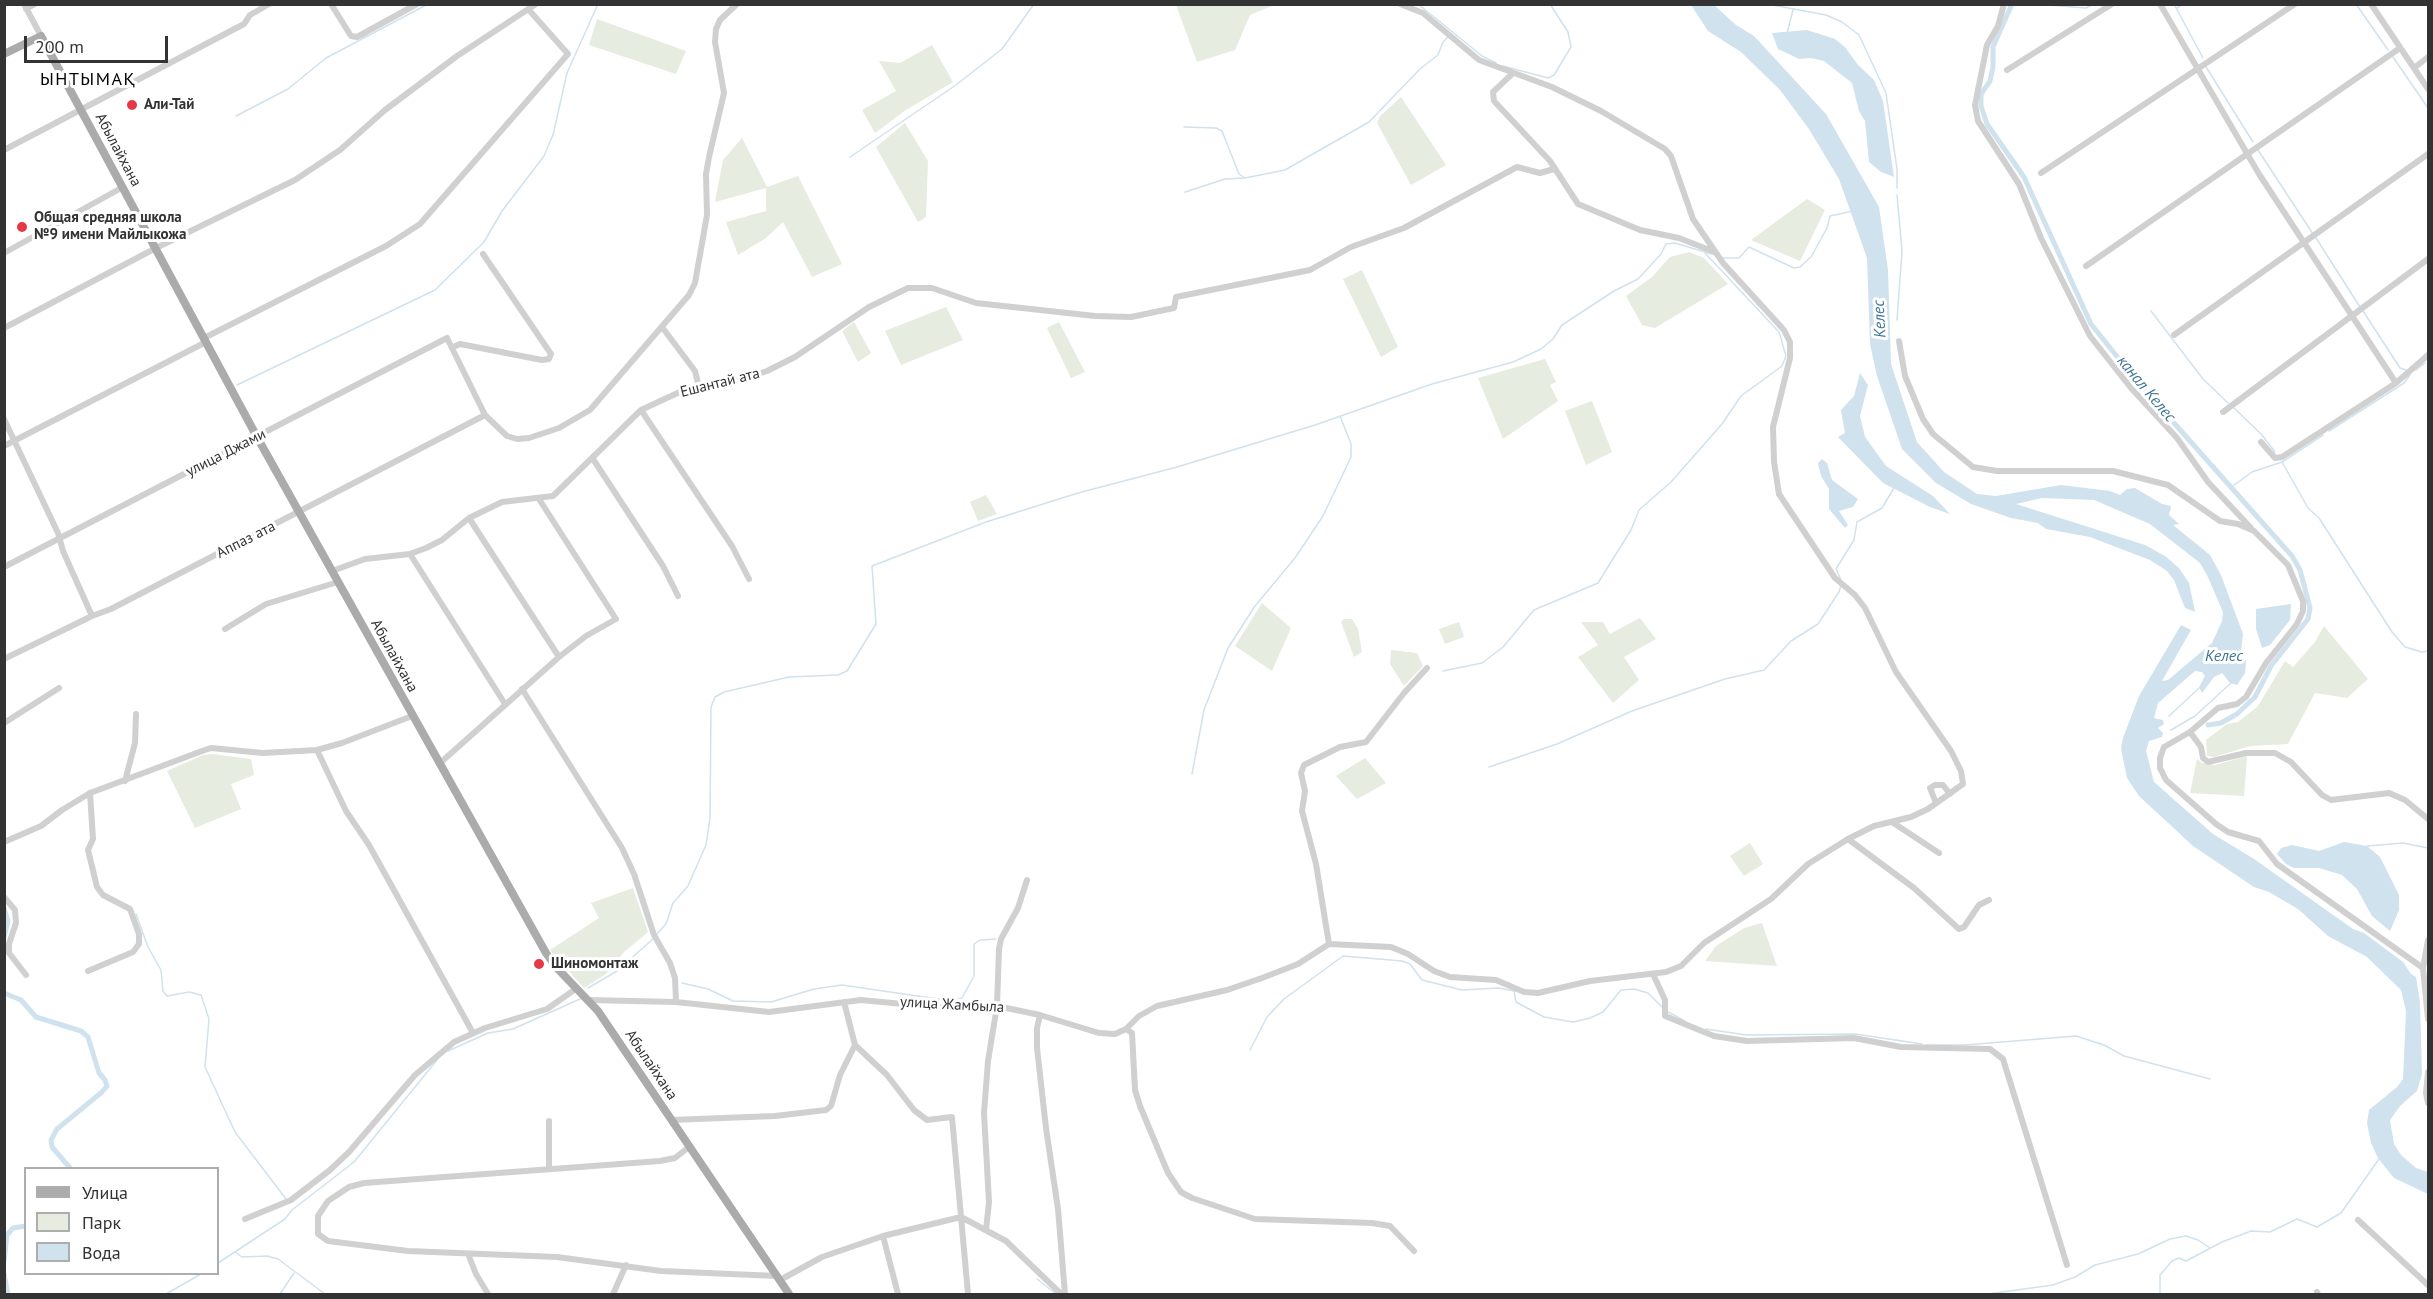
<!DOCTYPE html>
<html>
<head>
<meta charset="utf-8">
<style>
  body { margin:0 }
  #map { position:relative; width:2433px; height:1299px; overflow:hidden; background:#fff; font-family:"PT Sans",sans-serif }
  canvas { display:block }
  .frame { position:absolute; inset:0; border:6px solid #333; pointer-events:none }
  .legend { position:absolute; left:24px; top:1167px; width:195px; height:108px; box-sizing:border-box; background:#fff; border:2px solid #adadad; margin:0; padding:8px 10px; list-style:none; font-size:18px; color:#333 }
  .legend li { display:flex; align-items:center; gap:12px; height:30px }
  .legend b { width:30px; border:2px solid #adadad }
  .scale { position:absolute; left:24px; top:36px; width:144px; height:27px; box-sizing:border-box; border:3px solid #333; border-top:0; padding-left:8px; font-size:18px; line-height:21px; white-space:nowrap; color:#333; -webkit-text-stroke:4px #fff; paint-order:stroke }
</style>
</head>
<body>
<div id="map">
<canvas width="2433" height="1299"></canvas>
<div class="frame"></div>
<ul class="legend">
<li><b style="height:8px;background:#ababab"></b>Улица</li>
<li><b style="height:16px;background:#e6ecdf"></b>Парк</li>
<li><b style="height:16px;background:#cfe2ee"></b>Вода</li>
</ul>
<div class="scale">200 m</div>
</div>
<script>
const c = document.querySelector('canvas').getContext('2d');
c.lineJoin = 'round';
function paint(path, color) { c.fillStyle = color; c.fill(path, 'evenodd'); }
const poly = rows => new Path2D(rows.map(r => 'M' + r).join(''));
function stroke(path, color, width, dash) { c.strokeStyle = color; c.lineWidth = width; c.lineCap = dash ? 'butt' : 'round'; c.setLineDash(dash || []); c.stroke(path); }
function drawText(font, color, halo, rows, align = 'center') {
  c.font = font + ' "PT Sans",sans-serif'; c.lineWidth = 6; c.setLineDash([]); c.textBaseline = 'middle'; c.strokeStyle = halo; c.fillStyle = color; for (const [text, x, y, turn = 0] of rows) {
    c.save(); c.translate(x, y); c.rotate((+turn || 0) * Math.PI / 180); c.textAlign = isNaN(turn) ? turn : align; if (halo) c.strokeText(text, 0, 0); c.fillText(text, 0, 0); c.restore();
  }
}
paint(poly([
  [1176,5,1274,5,1250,15,1235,50,1197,62],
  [597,19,686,51,676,74,589,45],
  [932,45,953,82,906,110,875,133,862,110,896,91,879,61,900,63],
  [1401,97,1446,165,1411,185,1377,123,1380,116],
  [905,123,928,161,926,217,918,222,876,147],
  [742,138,767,187,798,176,842,264,812,277,783,222,766,238,738,255,726,222,766,211,766,188,715,202,723,160],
  [1807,199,1825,210,1800,261,1751,240],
  [1689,252,1704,258,1728,284,1655,328,1642,325,1626,296,1652,277,1670,257],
  [1362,270,1398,347,1381,357,1343,279],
  [946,307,963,340,901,365,885,331],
  [854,322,871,353,858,362,842,331],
  [1059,322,1085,372,1071,378,1047,328],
  [1545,359,1556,382,1550,385,1558,401,1503,439,1478,378],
  [1592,401,1612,452,1586,465,1565,411],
  [986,495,997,514,978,521,970,502],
  [1262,603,1291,628,1272,671,1235,646],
  [1640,618,1656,639,1624,657,1639,680,1613,703,1578,657,1598,645,1581,622,1603,622,1610,634],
  [1344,619,1352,619,1358,629,1362,652,1354,657,1341,622],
  [1459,622,1464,637,1445,644,1439,629],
  [2324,626,2368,679,2347,698,2315,693,2288,744,2250,746,2214,757,2207,756,2206,740,2227,724,2238,722,2258,706,2285,661,2293,667,2315,642],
  [1391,650,1417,653,1423,666,1404,686,1390,664],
  [213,754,251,759,254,775,231,784,241,809,195,828,167,771,203,755],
  [2247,756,2244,796,2190,793,2197,759,2202,763,2215,765],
  [1365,758,1386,783,1357,799,1336,776],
  [1750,843,1763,864,1744,876,1730,856],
  [633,888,648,932,623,953,606,974,584,988,550,950,599,918,591,903],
  [1762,923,1777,966,1705,961,1716,946,1744,928]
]), '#e6ecdf');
paint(poly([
  [1691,5,1714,5,1736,25,1754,36,1826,114,1879,207,1888,270,1891,364,1917,442,1944,472,1977,494,1996,496,2061,485,2110,491,2120,495,2127,489,2135,488,2162,504,2171,506,2169,515,2179,524,2173,525,2210,555,2221,575,2243,634,2241,651,2246,661,2245,673,2237,685,2230,683,2222,673,2214,677,2202,693,2199,687,2205,676,2202,672,2195,671,2158,703,2154,718,2163,720,2164,724,2158,728,2163,733,2162,737,2149,741,2146,751,2154,782,2213,834,2254,859,2353,929,2364,933,2403,962,2411,974,2416,977,2420,1002,2422,1074,2417,1091,2400,1106,2390,1120,2394,1144,2401,1155,2416,1168,2428,1172,2428,1194,2394,1178,2378,1158,2371,1143,2367,1123,2369,1110,2397,1087,2403,1079,2406,1011,2401,990,2367,957,2328,936,2298,909,2269,892,2254,887,2193,846,2139,796,2127,778,2121,749,2123,738,2139,696,2181,625,2191,630,2162,681,2168,680,2212,643,2222,621,2223,612,2207,575,2200,563,2150,524,2094,500,2042,498,2016,504,2145,545,2165,556,2179,568,2189,583,2195,612,2185,608,2174,580,2167,571,2150,560,2090,537,2046,529,2038,523,2011,518,1971,504,1936,483,1902,449,1877,376,1870,344,1867,258,1839,179,1809,129,1780,90,1741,52,1708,31],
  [1807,30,1835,39,1845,47,1858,65,1874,80,1883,101,1894,177,1881,172,1869,162,1865,121,1859,111,1852,83,1824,61,1811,58,1799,59,1778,49,1772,33],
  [1860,373,1868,385,1860,416,1865,437,1886,466,1933,496,1950,514,1930,507,1883,483,1838,437,1845,433,1841,410,1854,396],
  [1822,459,1827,463,1832,480,1858,499,1853,507,1839,511,1848,525,1845,528,1829,509,1829,489,1821,476,1818,463],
  [2291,604,2290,620,2270,645,2262,648,2256,629,2256,609],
  [2344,842,2367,846,2380,857,2399,895,2399,910,2390,931,2372,916,2357,889,2342,875,2319,868,2294,868,2286,864,2277,854,2281,848,2292,845,2319,851]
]), '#cfe2ee');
stroke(poly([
  [1418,4,1482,56,1496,63],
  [1767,4,1826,15,1842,22,1859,35,1886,93,1897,169,1897,188],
  [2035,4,2086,8,2092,5],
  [2174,4,2203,58],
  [2356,4,2388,50],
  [2012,6,2019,4],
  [2177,8,2183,4],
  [1787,33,1793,10],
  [2393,57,2428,108],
  [1503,66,1548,78,1554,75,1571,47,1568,32,1550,4],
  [2206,67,2253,142],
  [236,116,288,89,326,58,428,4],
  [1184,127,1216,128,1222,131,1239,174,1245,178,1285,170,1369,122,1420,69,1438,55,1443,42,1448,37],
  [2258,150,2313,234],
  [850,157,956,85,1002,49,1034,4],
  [1185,192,1225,179,1245,178],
  [2316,238,2360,307],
  [1723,258,1739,258,1749,247,1794,268,1800,267,1811,257,1827,228,1830,216,1853,211],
  [2151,311,2203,379,2228,403],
  [2363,311,2400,368,2406,370],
  [1897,320,1902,251,1897,195],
  [2416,370,2425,363],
  [237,385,435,290,484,242,502,211,544,156,553,135,567,73,598,4],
  [2234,408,2262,435,2275,452],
  [2329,431,2404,383,2410,375],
  [2282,462,2308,508,2319,518,2392,632,2405,647,2422,652,2428,651],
  [2230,488,2252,472,2282,462,2323,435],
  [1841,580,1836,569,1854,540,1857,522,1882,508,1894,488],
  [1443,671,1482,663,1503,647,1534,610,1598,583,1631,530,1639,510,1671,482,1722,424,1741,396,1782,366,1786,356,1779,332,1705,253],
  [2169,716,2199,688],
  [2171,730,2195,716,2231,683],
  [1489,767,1557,744,1632,711,1725,679,1764,670,1791,641,1818,624,1839,592,1841,585],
  [1192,774,1204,710,1228,648,1255,606,1295,558,1323,516,1351,457,1351,444,1340,416],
  [2367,846,2403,843,2428,848],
  [136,914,148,947,161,970,163,991,167,996,189,992,201,995,209,1019,205,1067,235,1132,286,1199],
  [657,934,666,924,673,903,688,886,706,845,710,818,711,707,715,697,724,692,789,677,838,675,847,671,876,624,872,566,986,522,1078,493,1177,467,1315,425,1432,384,1513,362,1541,349,1553,339,1562,325,1614,291,1638,279,1661,254,1666,244,1675,243,1715,255],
  [682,983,708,989,733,1001,771,1002,814,989,842,985,952,1001,962,998,974,976,974,944,980,940,996,939],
  [588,988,617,971,654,938],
  [1668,1012,1685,1021],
  [1706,1029,1746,1035,1855,1034,1922,1044],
  [1927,1045,1965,1045,2076,1036,2104,1045,2124,1056,2210,1079],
  [1250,1050,1267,1017,1284,999,1343,956,1402,961,1410,964,1422,980,1462,990,1499,988,1514,991,1516,1002,1544,1017,1573,1022,1590,1018,1603,1012,1621,990,1634,989,1648,993,1662,1007],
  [448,1051,488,1033,513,1029,580,999],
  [235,1252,242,1257,267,1256,278,1259,325,1294],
  [218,1263,285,1219,292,1210,354,1162,437,1060],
  [1037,1279,1056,1294],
  [166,1294,201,1274],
  [280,1294,294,1273],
  [1988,1294,2053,1285,2075,1277,2095,1265,2138,1254,2170,1239,2186,1236,2198,1240,2210,1248],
  [2160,1294,2160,1275,2172,1261,2179,1258,2186,1261,2222,1242,2251,1231,2270,1232,2297,1219,2317,1227,2341,1213,2379,1159]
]), '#cfe2ee', 1.5);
stroke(poly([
  [2012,4,1993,47,1993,67,1990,81,1981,94,1981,106,1987,124,2024,177,2091,324,2135,379,2292,556,2300,570,2310,608,2308,619,2271,666,2255,697,2237,714,2221,723,2208,725],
  [4,908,8,921,4,937],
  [4,993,21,1000,36,1017,81,1031,88,1037,99,1073,105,1080,107,1086,102,1092,57,1129,51,1140,52,1147,70,1168],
  [4,1262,7,1235,13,1228,26,1226],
  [4,1274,8,1294]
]), '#cfe2ee', 5);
stroke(poly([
  [24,4,41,36],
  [331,4,351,36,357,37,417,4],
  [2004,4,1998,26,1987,45,1975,105,1978,121,2019,184,2041,238,2090,336,2131,388,2177,438,2208,482,2251,528],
  [2160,4,2259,174,2396,383],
  [2371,4,2428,89],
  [26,9,35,4],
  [2414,68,2428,57],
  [2007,70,2112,4],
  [1512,74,1493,92,1494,101,1550,161,1578,204,1640,230,1679,238,1712,251],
  [4,150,244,24,250,15,269,4],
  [2041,173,2295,4],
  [4,253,123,187],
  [2086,266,2400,48],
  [662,327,695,371,699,387],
  [4,328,156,248,295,180,340,150,385,110,457,56,536,4],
  [2174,335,2428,154],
  [204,338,386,246,420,224,568,54,529,10],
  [1899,341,1905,376,1923,419,1933,434,1973,467,1997,471,2113,471,2168,485,2220,521,2238,524,2254,531,2288,565,2303,601,2303,611,2297,624,2266,663,2246,697,2237,704,2218,708,2190,732,2164,747,2160,758,2160,768,2166,780,2216,824,2228,832,2259,841,2277,864,2423,968],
  [453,347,460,344,542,360,549,359,551,354,483,254],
  [641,410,732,546,749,579],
  [2223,412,2428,259],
  [4,419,58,533,63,551,92,616],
  [2261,442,2275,458,2282,457,2396,383,2428,355],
  [4,446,206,342],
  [593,459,663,566,678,596],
  [469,518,559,657],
  [410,554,505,704],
  [4,567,447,338,485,415,507,436,517,439,529,438,559,428,590,410,689,295,695,283,707,215,706,174,709,157,724,93,715,42,716,29,720,20,737,4],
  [332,571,365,559,410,554,426,548,442,540,469,518,502,502,553,496,641,410,684,390,746,378,767,371,795,357,869,307,908,288,932,288,976,303,1095,316,1131,317,1174,308,1176,297,1310,270,1351,247,1404,228,1517,167,1540,173,1554,169],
  [225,629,266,604,338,582],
  [4,659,92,616,111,609,485,415],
  [522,689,622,848,634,874,654,935,670,963,675,978,676,1002],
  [4,723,59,688],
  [2190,732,2201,747,2203,758,2208,762,2246,753,2275,753,2291,762,2322,795,2331,800,2389,793,2405,800,2428,819],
  [317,750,346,811,369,845,473,1033],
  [439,764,559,657,586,636,616,619,539,499],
  [125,781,135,743,136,714],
  [1936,803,1930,788,1935,785,1943,785,1950,794],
  [1892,822,1939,853],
  [1848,839,1914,888,1959,929,1964,927,1979,905,1989,900],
  [4,842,41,826,62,810,90,793,202,751,211,748,263,753,317,750,342,743,412,716],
  [4,897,15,910,16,923,9,944,9,953,26,975],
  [2428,940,2423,968,2428,1019],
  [1329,944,1391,947,1408,954,1434,971,1450,977,1496,980,1524,992,1538,993,1590,981,1666,972,1681,966,1704,943,1771,899,1808,864,1848,839,1874,826,1911,817,1928,809,1963,784,1961,771,1951,751,1896,672,1865,608,1855,595,1835,578,1779,494,1774,462,1773,427,1790,358,1790,342,1784,330,1723,263,1693,219,1671,156,1665,149,1601,111,1552,87,1479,60,1423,13,1400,4],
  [1329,944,1316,864,1302,811,1305,791,1301,773,1304,765,1340,747,1366,742,1404,693,1427,668],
  [88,971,133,952,139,944,139,934,130,909,103,895,97,887,88,850,93,839,90,793],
  [1653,974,1665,1000,1665,1016,1714,1036,1747,1041,1854,1038,1901,1047,1990,1049,2003,1059,2067,1265],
  [588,1000,676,1002,769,1012,861,1000,945,1008,997,1006,1040,1015,1099,1033,1115,1034,1126,1029,1139,1016,1157,1006,1227,990,1262,978,1298,964,1329,944],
  [844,1002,855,1045,887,1075,914,1110,927,1120,952,1117,968,1294],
  [1040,1015,1037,1028,1037,1048,1046,1128,1058,1209,1065,1294],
  [1126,1029,1132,1033,1135,1090,1140,1106,1168,1173,1181,1192,1192,1198,1255,1219,1372,1223,1390,1226,1414,1251],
  [2428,1072,2426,1093,2428,1103],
  [671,1120,775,1116,826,1110,831,1106,840,1075,855,1045],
  [549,1121,549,1167],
  [689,1147,675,1158,660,1161,364,1183,349,1187,328,1201,318,1216,318,1234,328,1241,408,1251,557,1257,661,1271,777,1276],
  [245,1219,291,1200,330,1170,349,1152,415,1075,454,1042,485,1028,547,1009,577,988],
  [2358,1220,2428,1285],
  [986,1230,989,1202,984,1113,988,1061,997,1006,999,949,1001,939,1018,908,1027,880],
  [883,1236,898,1294],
  [468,1254,476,1274,488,1294],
  [780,1280,822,1257,883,1236,961,1217,1006,1241,1059,1292,1065,1294],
  [2317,1292,2318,1294],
  [613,1294,626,1265]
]), '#d0d0d0', 6);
stroke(poly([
  [4,54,41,36,257,437,546,953,556,967,598,1011,789,1294]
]), '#ababab', 8);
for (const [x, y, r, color] of [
  [132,105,6,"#e63946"],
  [22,227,6,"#e63946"],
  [539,964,6,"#e63946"]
]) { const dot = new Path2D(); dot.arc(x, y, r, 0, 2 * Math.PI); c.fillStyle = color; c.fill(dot); stroke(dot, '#fff', 2); }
drawText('bold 15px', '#333', '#fff', [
  ["Али-Тай",144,105],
  ["Общая средняя школа",34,218],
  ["№9 имени Майлыкожа",34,235],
  ["Шиномонтаж",551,964]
], 'left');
drawText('15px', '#333', '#fff', [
  ["Абылайхана",118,150,62],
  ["Ешантай ата",720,383,-14],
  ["улица Джами",226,453,-27],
  ["Аппаз ата",246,540,-27],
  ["Абылайхана",394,656,61],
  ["улица Жамбыла",952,1005,3],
  ["Абылайхана",651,1065,56]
]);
drawText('italic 16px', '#3f7597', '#fff', [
  ["Келес",1880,319,-93],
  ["канал Келес",2146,389,50],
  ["Келес",2224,656]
]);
c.letterSpacing = '1.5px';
drawText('18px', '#000', '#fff', [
  ["ЫНТЫМАҚ",88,80]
]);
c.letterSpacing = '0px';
</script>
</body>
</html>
